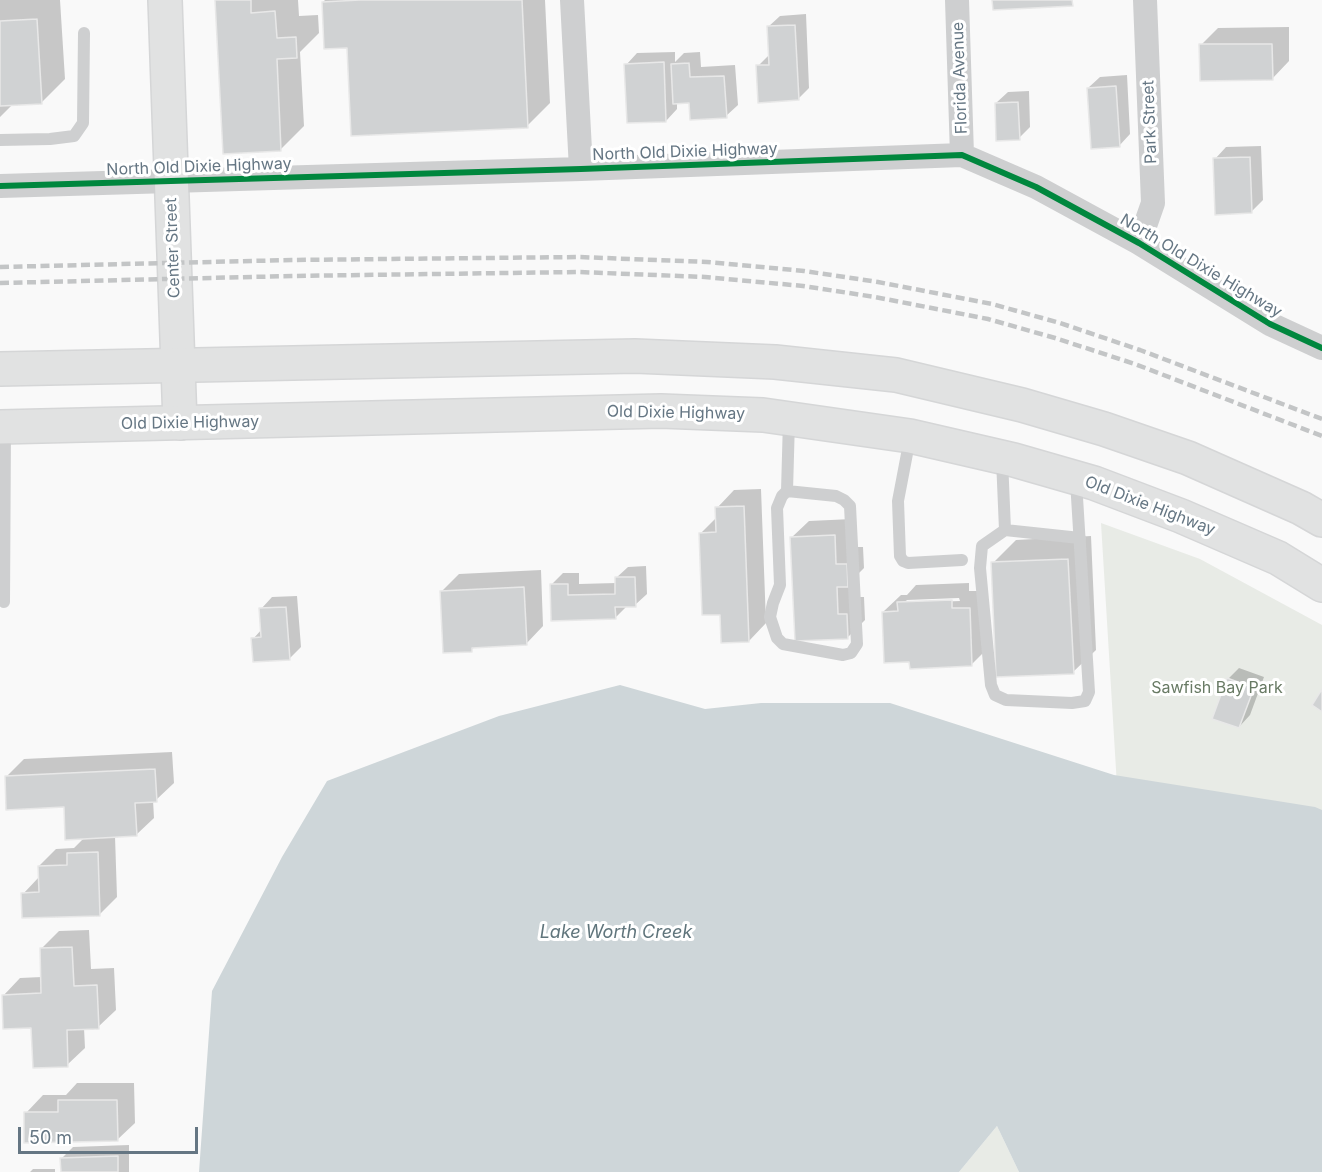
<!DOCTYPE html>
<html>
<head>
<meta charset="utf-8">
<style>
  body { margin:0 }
  #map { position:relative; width:1322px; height:1172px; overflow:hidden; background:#f9f9f9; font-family:Inter,sans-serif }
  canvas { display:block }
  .scale { position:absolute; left:18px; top:1127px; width:180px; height:27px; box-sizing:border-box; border:3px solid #657683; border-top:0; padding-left:8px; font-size:18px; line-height:21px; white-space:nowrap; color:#657683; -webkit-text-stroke:4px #fff; paint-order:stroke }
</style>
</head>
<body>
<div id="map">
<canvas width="1322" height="1172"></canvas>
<div class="scale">50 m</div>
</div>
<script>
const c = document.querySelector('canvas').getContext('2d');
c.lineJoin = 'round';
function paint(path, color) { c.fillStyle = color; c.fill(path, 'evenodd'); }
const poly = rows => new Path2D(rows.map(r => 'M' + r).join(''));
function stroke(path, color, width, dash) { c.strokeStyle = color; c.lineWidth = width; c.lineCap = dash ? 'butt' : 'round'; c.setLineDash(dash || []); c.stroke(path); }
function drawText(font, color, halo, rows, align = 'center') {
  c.font = font + ' Inter,sans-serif'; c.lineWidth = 6; c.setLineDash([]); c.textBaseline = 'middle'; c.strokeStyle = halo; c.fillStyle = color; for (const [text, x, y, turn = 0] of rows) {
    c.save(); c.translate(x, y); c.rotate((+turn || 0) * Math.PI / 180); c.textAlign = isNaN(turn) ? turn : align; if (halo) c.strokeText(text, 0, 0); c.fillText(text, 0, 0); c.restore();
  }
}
paint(poly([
  [1101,523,1200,559,1322,625,1322,818,1117,786],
  [997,1126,1019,1172,959,1172]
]), '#e8ebe6');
paint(poly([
  [620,685,705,709,761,703,890,703,1114,775,1315,807,1322,810,1322,1172,1019,1172,997,1126,959,1172,199,1172,212,991,282,857,327,781,499,716]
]), '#ced6d9');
paint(poly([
  [0,0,60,0,65,79,42,102,13,104,0,117],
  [217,0,298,0,299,16,318,15,319,33,300,52,304,126,281,149],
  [325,0,545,0,550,103,527,126,348,46,323,2],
  [806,14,809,88,798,99,758,66,770,54,768,27,780,16],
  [1289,27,1289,61,1272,79,1201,45,1218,28],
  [675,52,675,62,684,53,700,52,701,67,735,65,738,105,726,116,690,102,677,102,677,109,666,121,626,65,637,53],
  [1127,75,1130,134,1119,146,1088,88,1100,77],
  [1029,91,1030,127,1019,138,996,103,1008,92],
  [1261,146,1263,200,1251,212,1215,159,1226,147],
  [761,489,766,623,749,641,721,613,701,533,717,517,717,508,734,490],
  [852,519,853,547,863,547,864,568,854,578,855,597,864,597,865,620,848,637,791,538,809,521],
  [1091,536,1096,650,1073,672,993,563,1016,540],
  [646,566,647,594,635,605,627,606,615,618,552,619,551,585,563,573,579,573,579,584,616,583,616,578,628,567],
  [541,570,543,626,526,644,476,646,471,650,441,592,459,574],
  [969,583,969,591,987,591,989,647,971,665,883,612,901,595,907,595,916,585],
  [959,598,960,601,904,603,907,600],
  [297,596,301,647,289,659,253,639,262,629,261,609,272,597],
  [1239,668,1264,677,1250,715,1239,727,1228,679],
  [172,752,174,783,156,800,153,800,154,818,136,835,115,836,117,897,100,914,23,894,39,877,39,866,56,849,74,848,85,837,65,806,6,777,24,759],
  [89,930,91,969,114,968,116,1010,98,1027,84,1028,85,1048,67,1065,3,996,20,978,42,977,41,949,59,931],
  [77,1083,134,1083,135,1123,117,1140,26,1113,43,1095,66,1095],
  [129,1145,129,1172,62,1172,62,1158,73,1147],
  [33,1169,55,1169,55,1172,30,1172]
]), '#0003');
const building = poly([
  [215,0,251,0,251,13,275,11,277,38,296,37,297,58,277,59,281,151,223,154,215,0],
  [360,0,522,0,528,128,351,136,347,48,324,49,322,2,360,0],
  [992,0,1072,0,1073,6,993,10,992,0],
  [37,19,42,104,0,106,0,21,37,19],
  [795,25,799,100,758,103,756,65,769,65,767,26,795,25],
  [1199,44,1272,44,1273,80,1200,81,1199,44],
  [664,62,666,122,627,123,624,64,664,62],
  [689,63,690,77,724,76,727,118,690,120,689,103,673,104,671,64,689,63],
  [1116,86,1120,147,1091,149,1087,88,1116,86],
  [1018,102,1020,140,996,141,995,103,1018,102],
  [1250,157,1252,213,1215,215,1213,158,1250,157],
  [744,506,749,642,721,643,720,615,702,615,699,533,716,532,715,507,744,506],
  [835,535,836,564,847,564,848,587,837,587,838,614,847,614,848,639,795,641,790,537,835,535],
  [1068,559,1074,674,996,677,991,562,1068,559],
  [615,577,635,577,636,607,615,607,616,619,551,621,550,584,568,584,568,595,615,594,615,577],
  [524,587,527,645,472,648,472,652,443,653,440,591,524,587],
  [952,600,952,608,970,608,972,666,910,669,909,662,884,663,882,612,898,611,897,602,952,600],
  [286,607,290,660,253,662,251,638,261,637,259,608,286,607],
  [1227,678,1254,688,1239,728,1212,719,1227,678],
  [1322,689,1322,712,1312,705,1322,689],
  [155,769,157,802,135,803,137,836,65,840,64,807,6,810,5,776,155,769],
  [98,852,100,916,22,918,21,893,39,892,38,866,67,865,67,853,98,852],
  [72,947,74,986,97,985,99,1029,67,1030,68,1067,33,1068,31,1028,3,1029,2,995,41,993,40,948,72,947],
  [58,1100,117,1100,118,1141,24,1143,24,1112,58,1112,58,1100],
  [118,1156,118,1172,61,1172,60,1158,118,1156]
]);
paint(building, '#d0d2d3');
stroke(building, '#e8e8e8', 1.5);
const secondary = poly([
  [165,0,180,423]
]);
const primary = poly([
  [0,369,635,356,775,362,896,375,1022,405,1104,429,1188,458,1301,508,1322,520],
  [0,427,661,411,763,415,910,436,1014,460,1094,483,1181,516,1278,558,1322,585]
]);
stroke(secondary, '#d5d6d7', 36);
stroke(primary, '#d5d6d7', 36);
stroke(poly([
  [0,140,50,139,74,136,83,123,84,33],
  [910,438,898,501,900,556,903,561,908,563,962,560],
  [1002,459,1005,530],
  [1076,481,1089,692,1085,701,1072,703,1006,700,995,695,991,685,980,568,982,546,1005,530,1080,538],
  [787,491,836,496,844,500,850,506,857,644,851,653,843,655,783,644,777,638,770,617,773,603,780,585,777,508,782,496,787,491,789,420],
  [4,602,5,428]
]), '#cecfd0', 12);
stroke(poly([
  [572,0,581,169],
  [957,0,962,155],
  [0,186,581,169,962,155,1036,187,1139,243,1270,324,1322,348],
  [1139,243,1153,203,1145,0]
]), '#cecfd0', 24);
stroke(secondary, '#e1e2e2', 33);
stroke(primary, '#e1e2e2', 33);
stroke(poly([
  [0,267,292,260,579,257,707,262,804,271,878,282,992,304,1060,323,1140,350,1322,419],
  [0,283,292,276,579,272,705,277,803,286,875,297,988,319,1055,338,1135,364,1322,436]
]), '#c3c5c6', 4.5, [9, 4.5]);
stroke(poly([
  [0,186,581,169,962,155,1036,187,1139,243,1270,324,1322,348]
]), '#00873e', 6);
drawText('16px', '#657683', '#fff', [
  ["Florida Avenue",960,78,-92],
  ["Park Street",1150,122,-92],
  ["North Old Dixie Highway",685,152,-2],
  ["North Old Dixie Highway",199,167,-2],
  ["Center Street",173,248,-92],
  ["North Old Dixie Highway",1201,266,31],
  ["Old Dixie Highway",676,413,1],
  ["Old Dixie Highway",190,423,-1],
  ["Old Dixie Highway",1150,506,21]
]);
drawText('16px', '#687a64', '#fff', [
  ["Sawfish Bay Park",1217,688]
]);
drawText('italic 18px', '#60757c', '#fff', [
  ["Lake Worth Creek",616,933]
]);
</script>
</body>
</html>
